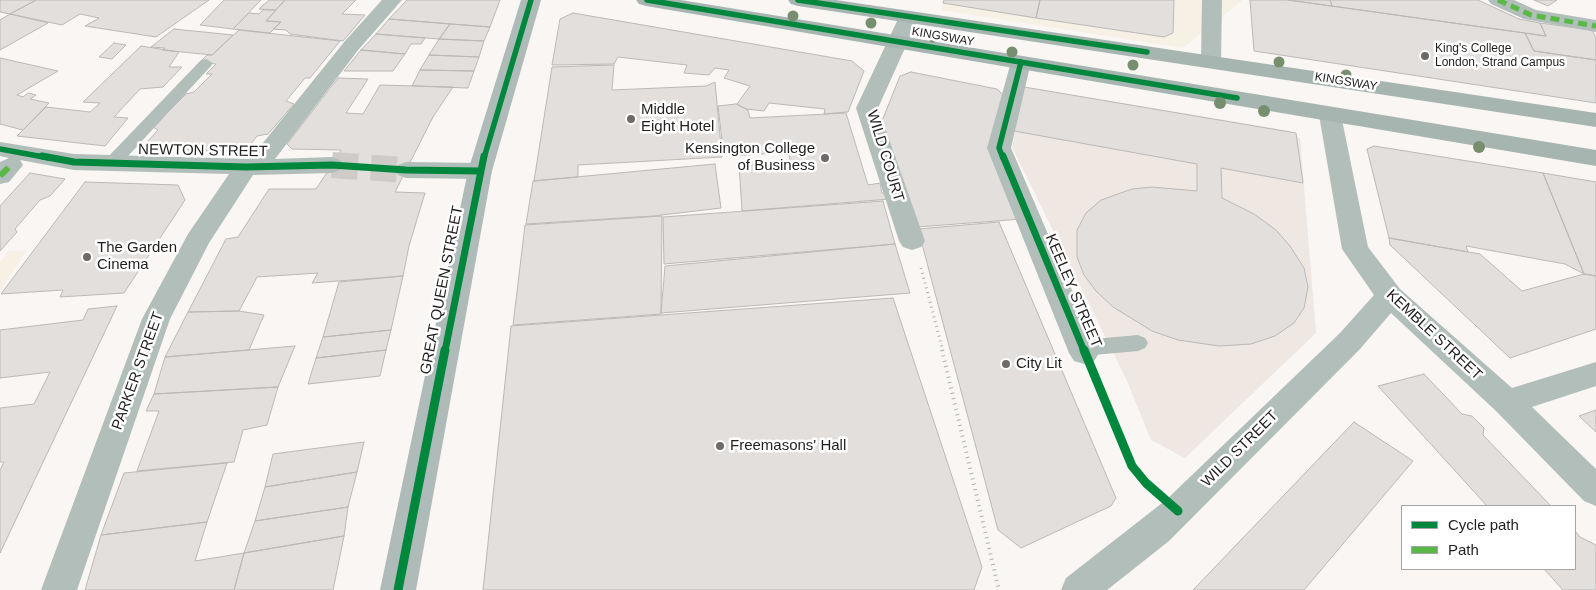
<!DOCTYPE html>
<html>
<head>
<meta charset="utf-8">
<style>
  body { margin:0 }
  #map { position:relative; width:1596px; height:590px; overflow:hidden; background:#f9f6f4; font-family:Helvetica,sans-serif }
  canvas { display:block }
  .legend { position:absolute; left:1401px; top:505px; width:175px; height:65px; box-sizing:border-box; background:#fff; border:1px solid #a6a5a5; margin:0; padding:6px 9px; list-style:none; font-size:15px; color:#211f1d }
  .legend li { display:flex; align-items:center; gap:10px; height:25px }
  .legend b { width:25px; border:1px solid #a6a5a5 }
</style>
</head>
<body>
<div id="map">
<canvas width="1596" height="590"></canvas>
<ul class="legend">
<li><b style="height:6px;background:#00873e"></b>Cycle path</li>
<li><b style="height:6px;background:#58b947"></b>Path</li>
</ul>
</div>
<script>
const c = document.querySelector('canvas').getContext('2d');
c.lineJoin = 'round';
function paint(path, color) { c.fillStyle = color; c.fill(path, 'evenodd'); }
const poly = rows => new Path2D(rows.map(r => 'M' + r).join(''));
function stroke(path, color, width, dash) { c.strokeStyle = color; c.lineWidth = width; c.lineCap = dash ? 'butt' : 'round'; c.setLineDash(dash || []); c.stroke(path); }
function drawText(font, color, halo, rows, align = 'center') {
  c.font = font + ' Helvetica,sans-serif'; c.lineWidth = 5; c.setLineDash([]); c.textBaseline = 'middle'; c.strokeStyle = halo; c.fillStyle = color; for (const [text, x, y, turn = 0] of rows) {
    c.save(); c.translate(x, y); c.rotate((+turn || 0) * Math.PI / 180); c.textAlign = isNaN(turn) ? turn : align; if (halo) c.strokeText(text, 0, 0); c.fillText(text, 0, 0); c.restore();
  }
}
paint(poly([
  [1033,88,1290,131,1300,138,1316,333,1185,458,1151,440,1127,381,1012,147,1024,94]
]), '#efe7e2');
paint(poly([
  [944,0,1243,0,1183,48,941,10],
  [27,250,0,291,0,262,8,251]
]), '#f7f0e4');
const building = poly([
  [0,0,36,0,10,14,0,12,0,0],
  [36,0,209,0,156,37,85,26,99,18,80,14,62,25,10,14,36,0],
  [224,0,261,0,233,29,200,25,224,0],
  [269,0,285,0,276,10,259,9,269,0],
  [285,0,356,0,342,14,365,15,343,41,290,34,286,30,273,29,281,22,266,21,285,0],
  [407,0,500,0,490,27,389,19,407,0],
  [944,0,1040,0,1036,18,943,3,944,0],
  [1040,0,1174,0,1173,33,1164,37,1036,18,1040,0],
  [1250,0,1288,0,1525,33,1534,51,1596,60,1596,103,1254,51,1250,0],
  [1288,0,1330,0,1332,6,1288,0],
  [1330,0,1478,0,1519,19,1540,23,1546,36,1332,6,1330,0],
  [1534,0,1557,0,1548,6,1534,0],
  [263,10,276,10,266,21,281,22,270,33,233,29,249,13,259,14,263,10],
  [573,13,852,61,864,71,848,112,824,114,825,109,769,103,764,111,746,109,737,104,750,86,724,78,729,70,715,68,709,75,684,73,687,65,618,57,614,64,552,65,560,19,573,13],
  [10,14,48,23,0,50,0,20,10,14],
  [389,19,450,24,439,39,376,34,389,19],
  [1540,23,1592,30,1596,38,1596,60,1534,51,1525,33,1546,36,1540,23],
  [450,24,490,27,484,41,439,39,450,24],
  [174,29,233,35,212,55,162,50,165,48,151,47,174,29],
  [239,30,340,41,310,78,305,78,286,101,294,104,268,134,257,136,244,153,150,148,153,143,146,143,158,130,153,127,186,94,194,92,212,74,206,74,216,64,200,62,207,55,212,55,239,30],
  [376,34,425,38,421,44,411,44,405,54,361,50,376,34],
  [439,39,484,41,479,57,429,55,439,39],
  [114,43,126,45,112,59,99,57,114,43],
  [141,46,179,52,169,67,182,67,163,87,140,89,114,117,128,118,105,146,17,136,46,107,90,112,100,103,83,102,141,46],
  [361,50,405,54,393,71,344,71,361,50],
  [429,55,479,57,474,71,420,70,429,55],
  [0,58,58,71,17,95,23,97,28,93,36,95,30,99,49,103,23,130,0,124,0,58],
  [614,65,612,90,706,86,715,82,722,157,578,165,578,177,534,181,552,67,614,65],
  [420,70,474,71,468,88,412,86,420,70],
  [911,72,997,89,1003,95,992,147,1022,219,917,227,880,126,900,76,911,72],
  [338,78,368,79,346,113,363,114,380,85,453,87,433,117,395,192,425,193,409,246,403,276,312,283,318,273,257,277,239,311,188,312,226,239,238,237,269,189,316,189,332,165,341,150,292,149,287,144,338,78],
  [1024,87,1296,133,1303,183,1221,168,1222,198,1254,214,1276,230,1290,246,1304,268,1308,287,1304,308,1294,323,1275,336,1251,344,1219,346,1178,340,1152,331,1113,307,1096,291,1084,275,1077,257,1077,230,1086,213,1101,200,1132,189,1152,187,1197,191,1197,164,1014,131,1024,87],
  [736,104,748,110,750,118,846,113,868,185,880,183,882,193,887,193,890,199,742,211,739,164,790,160,789,152,734,156,732,149,723,149,718,106,736,104],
  [1374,146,1543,173,1584,274,1565,264,1466,246,1468,252,1389,238,1367,149,1374,146],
  [715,164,721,208,653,216,526,224,533,181,715,164],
  [30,173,65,179,50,196,40,200,15,229,17,232,0,251,0,206,30,173],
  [1543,173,1596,182,1596,276,1584,274,1543,173],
  [85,182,178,185,185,200,124,293,60,297,63,290,1,294,85,182],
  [883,201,895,244,664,264,663,217,883,201],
  [662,216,661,314,513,325,525,225,662,216],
  [999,222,1116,498,1111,506,1021,548,998,530,918,229,999,222],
  [1389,238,1480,254,1522,291,1584,274,1596,276,1596,329,1510,358,1390,245,1389,238],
  [895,244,910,293,661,313,665,266,895,244],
  [403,276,391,330,323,337,339,282,403,276],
  [893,298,982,567,974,590,483,590,511,326,893,298],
  [117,306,0,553,0,470,4,462,0,462,0,408,34,404,50,372,0,378,0,330,83,320,88,309,117,306],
  [239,311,264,315,249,350,165,357,188,312,239,311],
  [391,330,386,350,316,358,323,337,391,330],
  [295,346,278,387,154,394,165,357,295,346],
  [386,350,380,376,308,384,316,358,386,350],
  [1424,374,1462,414,1472,416,1484,428,1483,435,1551,506,1487,506,1378,386,1424,374],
  [278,387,267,425,243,430,234,462,137,471,159,411,146,411,154,394,278,387],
  [1596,410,1596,432,1579,416,1596,410],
  [1354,422,1413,461,1304,590,1193,590,1354,422],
  [364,442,357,472,265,487,273,454,364,442],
  [227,463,207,522,101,535,124,473,227,463],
  [357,472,348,507,255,521,265,487,357,472],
  [348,507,344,536,244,553,255,521,348,507],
  [207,522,195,561,244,553,234,590,85,590,101,535,207,522],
  [1575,531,1580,537,1596,545,1596,590,1563,590,1544,569,1575,569,1575,531],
  [344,536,333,590,234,590,244,553,344,536]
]);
paint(building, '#e2dfdd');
stroke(building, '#bbb9b7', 1);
stroke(poly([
  [332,165,406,170]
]), '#cecbc9', 26, [26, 13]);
stroke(poly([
  [921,268,943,351]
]), '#acb5b2', 3, [1, 4]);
stroke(poly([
  [942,350,999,590]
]), '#acb5b2', 4, [1, 4.5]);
paint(poly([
  [206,59,213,63,211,66,118,167,106,167,104,163,106,159,201,60,206,59],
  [1138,335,1145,338,1148,343,1145,348,1138,351,1082,356,1075,353,1072,348,1075,343,1082,340,1138,335]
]), '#b2beba');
paint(poly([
  [382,0,402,0,359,49,275,159,332,157,340,160,344,165,340,170,332,173,253,175,209,243,170,319,77,590,41,590,142,319,188,234,229,174,74,170,20,160,23,165,19,170,9,182,0,184,0,162,9,158,0,156,0,142,74,154,250,159,345,41,382,0],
  [1202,0,1222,0,1221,61,1218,65,1211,67,1204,65,1201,61,1202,0],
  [1488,0,1514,0,1536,10,1596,20,1596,32,1524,19,1491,4,1488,0],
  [909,11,916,13,919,17,878,108,925,241,921,247,912,250,903,247,899,241,856,108,899,17,902,13,909,11],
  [1021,56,1028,58,1031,62,1011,148,1099,353,1094,361,1084,364,1074,361,1069,353,987,148,1011,62,1014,58,1021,56],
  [1330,108,1338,110,1341,115,1368,247,1400,289,1512,388,1596,362,1596,386,1532,407,1596,469,1596,506,1584,501,1496,411,1391,313,1360,349,1169,541,1107,590,1061,590,1066,578,1166,500,1340,333,1374,295,1342,249,1319,115,1322,110,1330,108],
  [406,162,480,163,488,166,492,171,488,176,480,179,406,178,398,175,394,170,398,165,406,162]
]), '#b2beba');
paint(poly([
  [521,0,541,0,492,171,416,590,380,590,468,171,521,0]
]), '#aebbb8');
paint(poly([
  [636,0,681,0,1596,150,1596,166,646,6,639,4,636,0],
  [788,0,836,0,1596,113,1596,127,798,6,791,4,788,0]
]), '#a7b5b1');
stroke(poly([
  [1498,0,1531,15,1596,26]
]), '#58b947', 5, [9, 5]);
stroke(poly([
  [0,176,11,165]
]), '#58b947', 6, [12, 6]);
stroke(poly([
  [647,0,1237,98],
  [798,0,1147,52],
  [0,149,49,158],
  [484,158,531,0],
  [1003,158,999,148,1021,62]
]), '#00873e', 5.5);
stroke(poly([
  [42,156,74,162,246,167,332,165,406,170,480,171],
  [1003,156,1084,351],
  [445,351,484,156]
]), '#00873e', 7);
stroke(poly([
  [1084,350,1132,466,1146,483,1178,511],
  [398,590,445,350]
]), '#00873e', 9);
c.fillStyle = '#778f6e';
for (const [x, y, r] of [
  [793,16,5.5],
  [871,23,5.5],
  [933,37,5.5],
  [1012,52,5.5],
  [1279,62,5.5],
  [1133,65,5.5],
  [1346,75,5.5],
  [1220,103,6],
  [1264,111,6],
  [1479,147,6]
]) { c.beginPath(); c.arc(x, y, r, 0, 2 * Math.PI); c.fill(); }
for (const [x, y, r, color] of [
  [1425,56,5,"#6d6a68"],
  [631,119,5,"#6d6a68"],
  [825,158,5,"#6d6a68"],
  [87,257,5,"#6d6a68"],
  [1006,364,5,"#6d6a68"],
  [720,446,5,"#6d6a68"]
]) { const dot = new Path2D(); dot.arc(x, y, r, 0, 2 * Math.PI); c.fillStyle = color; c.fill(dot); stroke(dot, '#fff', 2); }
drawText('12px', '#211f1d', '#fff', [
  ["KINGSWAY",943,37,10],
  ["KINGSWAY",1346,82,9]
]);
drawText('12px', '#211f1d', '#fff', [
  ["King's College",1435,49],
  ["London, Strand Campus",1435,63]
], 'left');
drawText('15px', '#211f1d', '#fff', [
  ["Middle",641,110],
  ["Eight Hotel",641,127],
  ["Kensington College",815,149,"right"],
  ["of Business",815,166,"right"],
  ["The Garden",97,248],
  ["Cinema",97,265],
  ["City Lit",1016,364],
  ["Freemasons' Hall",730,446]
], 'left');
drawText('15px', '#211f1d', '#fff', [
  ["NEWTON STREET",203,151,1],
  ["WILD COURT",885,156,73],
  ["GREAT QUEEN STREET",442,290,-79],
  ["KEELEY STREET",1073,291,67],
  ["KEMBLE STREET",1434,335,43],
  ["PARKER STREET",138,371,-70],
  ["WILD STREET",1240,449,-45]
]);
</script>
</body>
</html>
